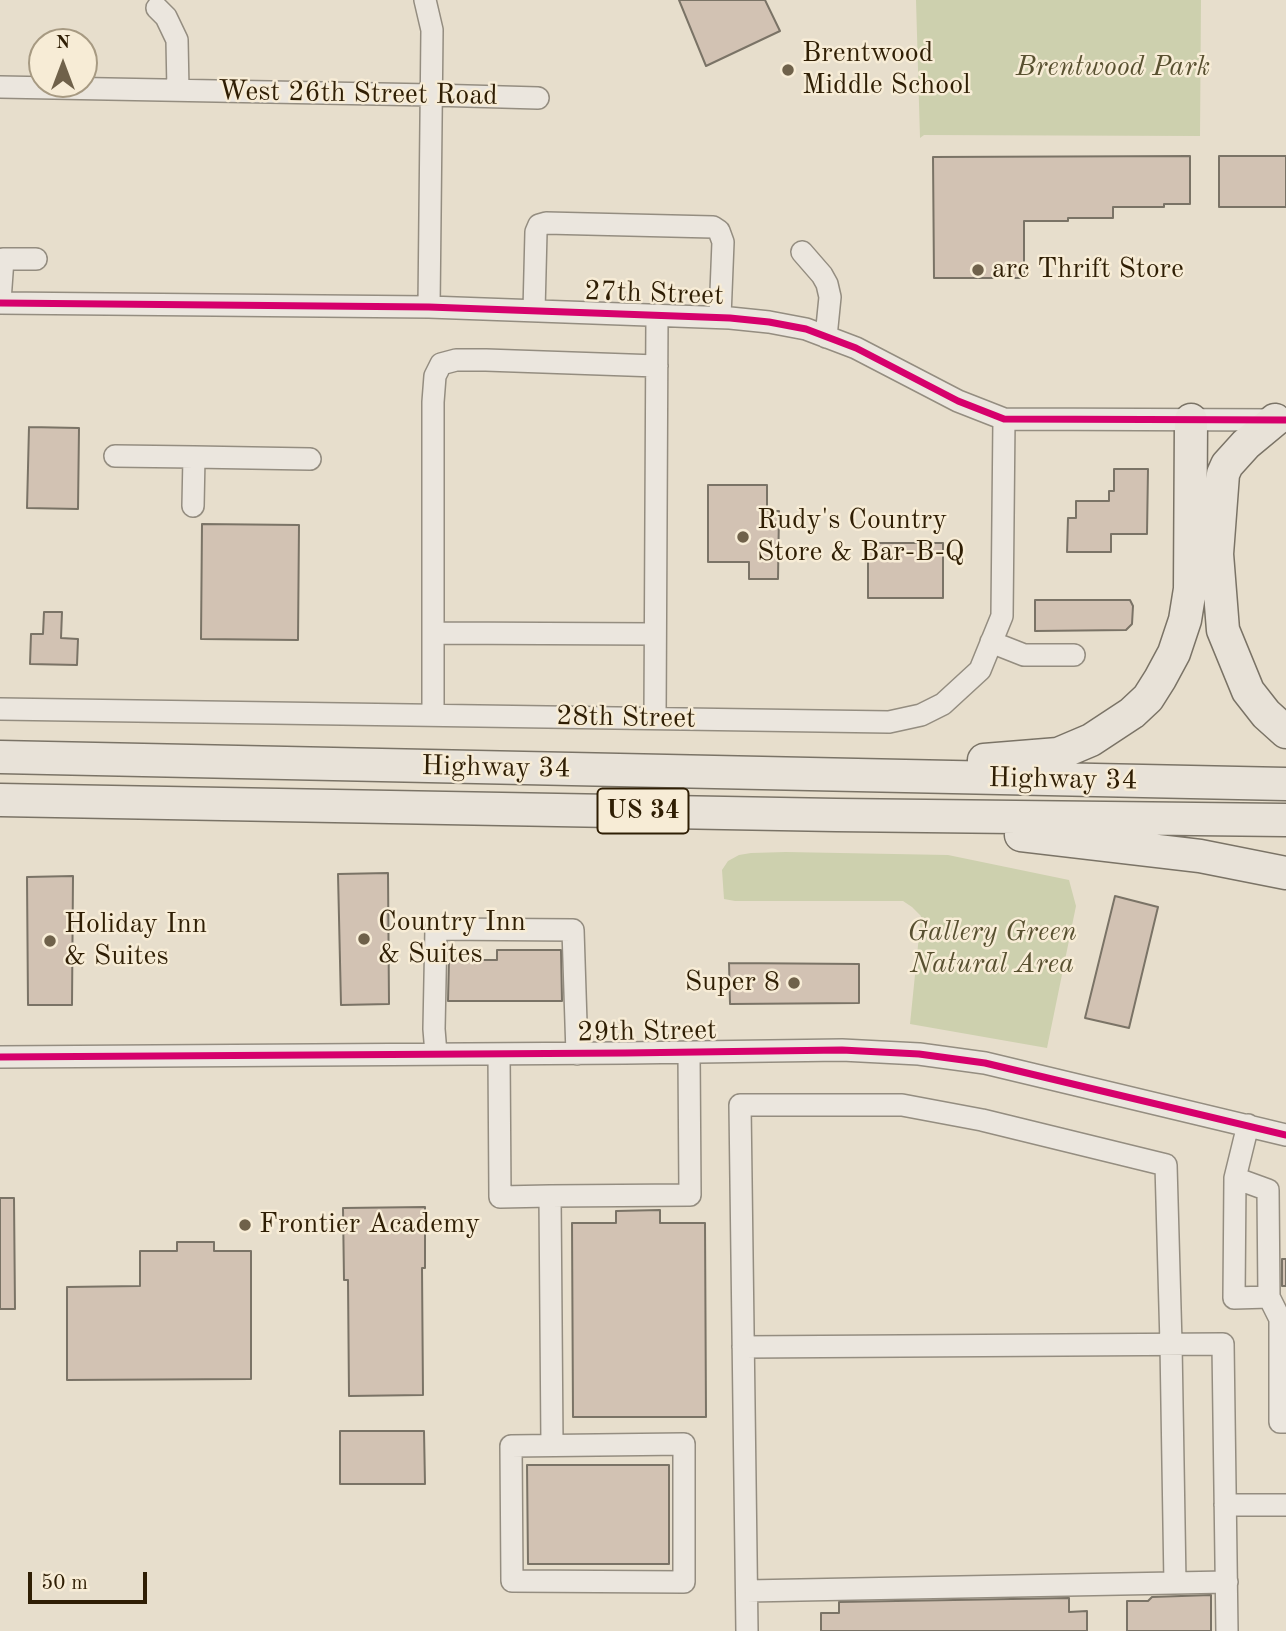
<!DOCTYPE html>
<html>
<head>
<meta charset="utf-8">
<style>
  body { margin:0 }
  #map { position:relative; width:1286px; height:1631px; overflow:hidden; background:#e7decc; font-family:"Old Standard TT",serif }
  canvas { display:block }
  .north { position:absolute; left:28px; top:28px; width:70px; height:70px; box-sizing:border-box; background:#f7ecd6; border:2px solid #a79a82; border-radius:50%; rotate:0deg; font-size:19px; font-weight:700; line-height:28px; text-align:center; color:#2f1e04 }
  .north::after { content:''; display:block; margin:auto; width:24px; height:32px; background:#6f614a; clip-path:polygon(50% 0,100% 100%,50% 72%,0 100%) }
  .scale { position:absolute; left:28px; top:1572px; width:119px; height:32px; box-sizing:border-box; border:4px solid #2f1e04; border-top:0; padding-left:9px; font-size:21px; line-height:24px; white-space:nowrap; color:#2f1e04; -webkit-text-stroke:5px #f7ecd6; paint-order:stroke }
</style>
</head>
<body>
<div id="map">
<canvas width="1286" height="1631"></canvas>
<div class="north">N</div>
<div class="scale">50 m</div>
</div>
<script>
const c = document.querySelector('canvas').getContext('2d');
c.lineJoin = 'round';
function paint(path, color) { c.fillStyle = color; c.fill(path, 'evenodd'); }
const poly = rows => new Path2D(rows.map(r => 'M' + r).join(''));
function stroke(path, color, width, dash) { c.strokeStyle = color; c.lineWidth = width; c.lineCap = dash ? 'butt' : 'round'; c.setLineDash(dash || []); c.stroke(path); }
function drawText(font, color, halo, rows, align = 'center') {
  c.font = font + ' "Old Standard TT",serif'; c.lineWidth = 5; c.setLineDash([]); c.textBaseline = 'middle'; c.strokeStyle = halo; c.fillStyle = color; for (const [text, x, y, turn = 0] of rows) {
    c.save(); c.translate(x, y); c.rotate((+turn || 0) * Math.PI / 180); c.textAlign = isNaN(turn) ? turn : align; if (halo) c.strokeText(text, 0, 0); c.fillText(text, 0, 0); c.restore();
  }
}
paint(poly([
  [916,0,1201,0,1200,136,924,135,920,138],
  [786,852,948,855,1069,880,1076,906,1047,1048,910,1024,921,916,912,907,903,901,735,901,724,899,722,870,728,861,739,855,751,853]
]), '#cdd0ae');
const building = poly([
  [679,0,765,0,780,31,706,66,679,0],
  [1190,156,1190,204,1164,204,1164,207,1113,207,1113,218,1068,218,1068,221,1024,221,1024,278,934,278,933,157,1190,156],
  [1219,156,1286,156,1286,207,1219,207,1219,156],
  [29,427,79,428,78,509,27,508,29,427],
  [1114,469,1148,469,1147,534,1111,534,1111,552,1067,552,1068,518,1076,518,1076,501,1109,501,1109,491,1114,491,1114,469],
  [708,485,767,485,767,511,779,511,778,579,749,579,749,562,708,562,708,485],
  [202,524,299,525,298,640,201,639,202,524],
  [868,543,943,543,943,598,868,598,868,543],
  [1035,600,1130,600,1133,606,1132,624,1126,630,1035,631,1035,600],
  [44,612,62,612,61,638,78,639,77,665,30,664,31,634,43,634,44,612],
  [388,873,389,1004,341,1005,338,874,388,873],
  [73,876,72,1005,28,1005,27,877,73,876],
  [1115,896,1158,907,1129,1028,1085,1018,1115,896],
  [497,950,561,950,562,1001,448,1001,449,960,497,960,497,950],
  [729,963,859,964,859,1003,730,1004,729,963],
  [0,1198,14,1198,15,1309,0,1309,0,1198],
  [425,1207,425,1268,422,1268,423,1395,349,1396,348,1280,344,1280,343,1208,425,1207],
  [660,1210,660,1223,705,1223,706,1417,573,1417,572,1223,616,1223,616,1211,660,1210],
  [177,1242,214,1242,214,1251,251,1251,251,1379,67,1380,67,1287,140,1286,140,1251,177,1251,177,1242],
  [1282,1259,1286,1259,1286,1286,1282,1286,1282,1259],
  [340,1431,424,1431,425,1484,340,1484,340,1431],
  [527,1465,669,1465,669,1564,528,1564,527,1465],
  [1211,1595,1211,1631,1127,1631,1127,1601,1148,1601,1152,1597,1211,1595],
  [1069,1598,1069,1612,1087,1611,1087,1631,821,1631,821,1613,839,1613,839,1602,1069,1598]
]);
paint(building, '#d2c2b3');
stroke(building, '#7a7366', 2);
const minor = poly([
  [425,0,432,30,429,307],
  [157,8,166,17,177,40,178,90],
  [0,87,432,95,538,98],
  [802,252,822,275,827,284,830,297,826,337],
  [0,301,3,259,36,259],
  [0,303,429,307,730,318,769,322,806,329,856,348,958,401,1004,419,1279,420],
  [534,311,536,232,539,225,546,223,713,227,719,231,723,242,720,317],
  [115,456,194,457],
  [193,506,194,457,310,459],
  [433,633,655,634],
  [991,642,1024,655,1074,655],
  [0,709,889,722,921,715,943,704,980,670,1002,616,1004,419],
  [433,715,433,402,435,376,441,364,456,360,486,360,657,366],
  [655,718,657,315],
  [436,1054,434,1029,436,929,573,930,577,1054],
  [499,1054,500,1197,550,1196,690,1195,689,1053],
  [0,1057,625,1053,842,1050,919,1054,985,1063,1286,1135],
  [1248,1125,1235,1178,1234,1298,1269,1297,1280,1319,1280,1422,1286,1422],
  [1235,1178,1268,1190,1269,1297],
  [550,1196,552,1445],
  [743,1347,1223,1344,1227,1631],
  [684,1444,684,1582,512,1581,511,1446,684,1444],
  [1225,1505,1286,1505],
  [747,1591,1227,1582],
  [747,1631,740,1105,902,1105,982,1120,1166,1165,1171,1344,1175,1583]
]);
const highway = poly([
  [1275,420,1246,444,1227,465,1223,474,1217,554,1223,630,1248,691,1266,714,1286,732],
  [0,757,1286,784],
  [984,760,1058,754,1091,740,1132,713,1148,698,1160,679,1174,653,1185,620,1190,589,1191,420],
  [0,800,836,815,1286,820],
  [1021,835,1200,856,1286,873]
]);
stroke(minor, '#948d80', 24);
stroke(highway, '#7a7366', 35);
stroke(minor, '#ebe6de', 21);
stroke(highway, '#e8e2d8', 32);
stroke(poly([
  [0,303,429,307,730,318,769,322,806,329,856,348,958,401,1004,419,1286,420],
  [0,1057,625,1053,842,1050,919,1054,985,1063,1286,1135]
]), '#d6006c', 7);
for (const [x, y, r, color] of [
  [788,70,7,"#6f614a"],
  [978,270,7,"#6f614a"],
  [743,537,7,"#6f614a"],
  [364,939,7,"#6f614a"],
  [50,941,7,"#6f614a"],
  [794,983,7,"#6f614a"],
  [245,1225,7,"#6f614a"]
]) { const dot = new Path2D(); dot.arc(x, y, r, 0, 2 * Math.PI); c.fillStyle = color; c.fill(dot); stroke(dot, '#f7ecd6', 2.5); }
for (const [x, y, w] of [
  [643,811,91]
]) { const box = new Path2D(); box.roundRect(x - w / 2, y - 22.5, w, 45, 5); c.fillStyle = '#f7ecd6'; c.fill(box); stroke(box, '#2f1e04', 2); }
drawText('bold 26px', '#2f1e04', null, [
  ["US 34",643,811]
]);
drawText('28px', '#2f1e04', '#f7ecd6', [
  ["Brentwood",802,54],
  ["Middle School",802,86],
  ["arc Thrift Store",992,270],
  ["Rudy's Country",757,521],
  ["Store & Bar-B-Q",757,553],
  ["Country Inn",378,923],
  ["& Suites",378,955],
  ["Holiday Inn",64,925],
  ["& Suites",64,957],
  ["Super 8",780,983,"right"],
  ["Frontier Academy",259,1225]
], 'left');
drawText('italic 28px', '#585030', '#f7ecd6', [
  ["Brentwood Park",1113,68],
  ["Gallery Green",992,933],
  ["Natural Area",992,965]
]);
drawText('28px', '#2f1e04', '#f7ecd6', [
  ["West 26th Street Road",358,94,1],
  ["27th Street",654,294,2],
  ["28th Street",626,718,1],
  ["Highway 34",496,768,1],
  ["Highway 34",1063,780,1],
  ["29th Street",647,1032,-1]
]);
</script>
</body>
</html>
